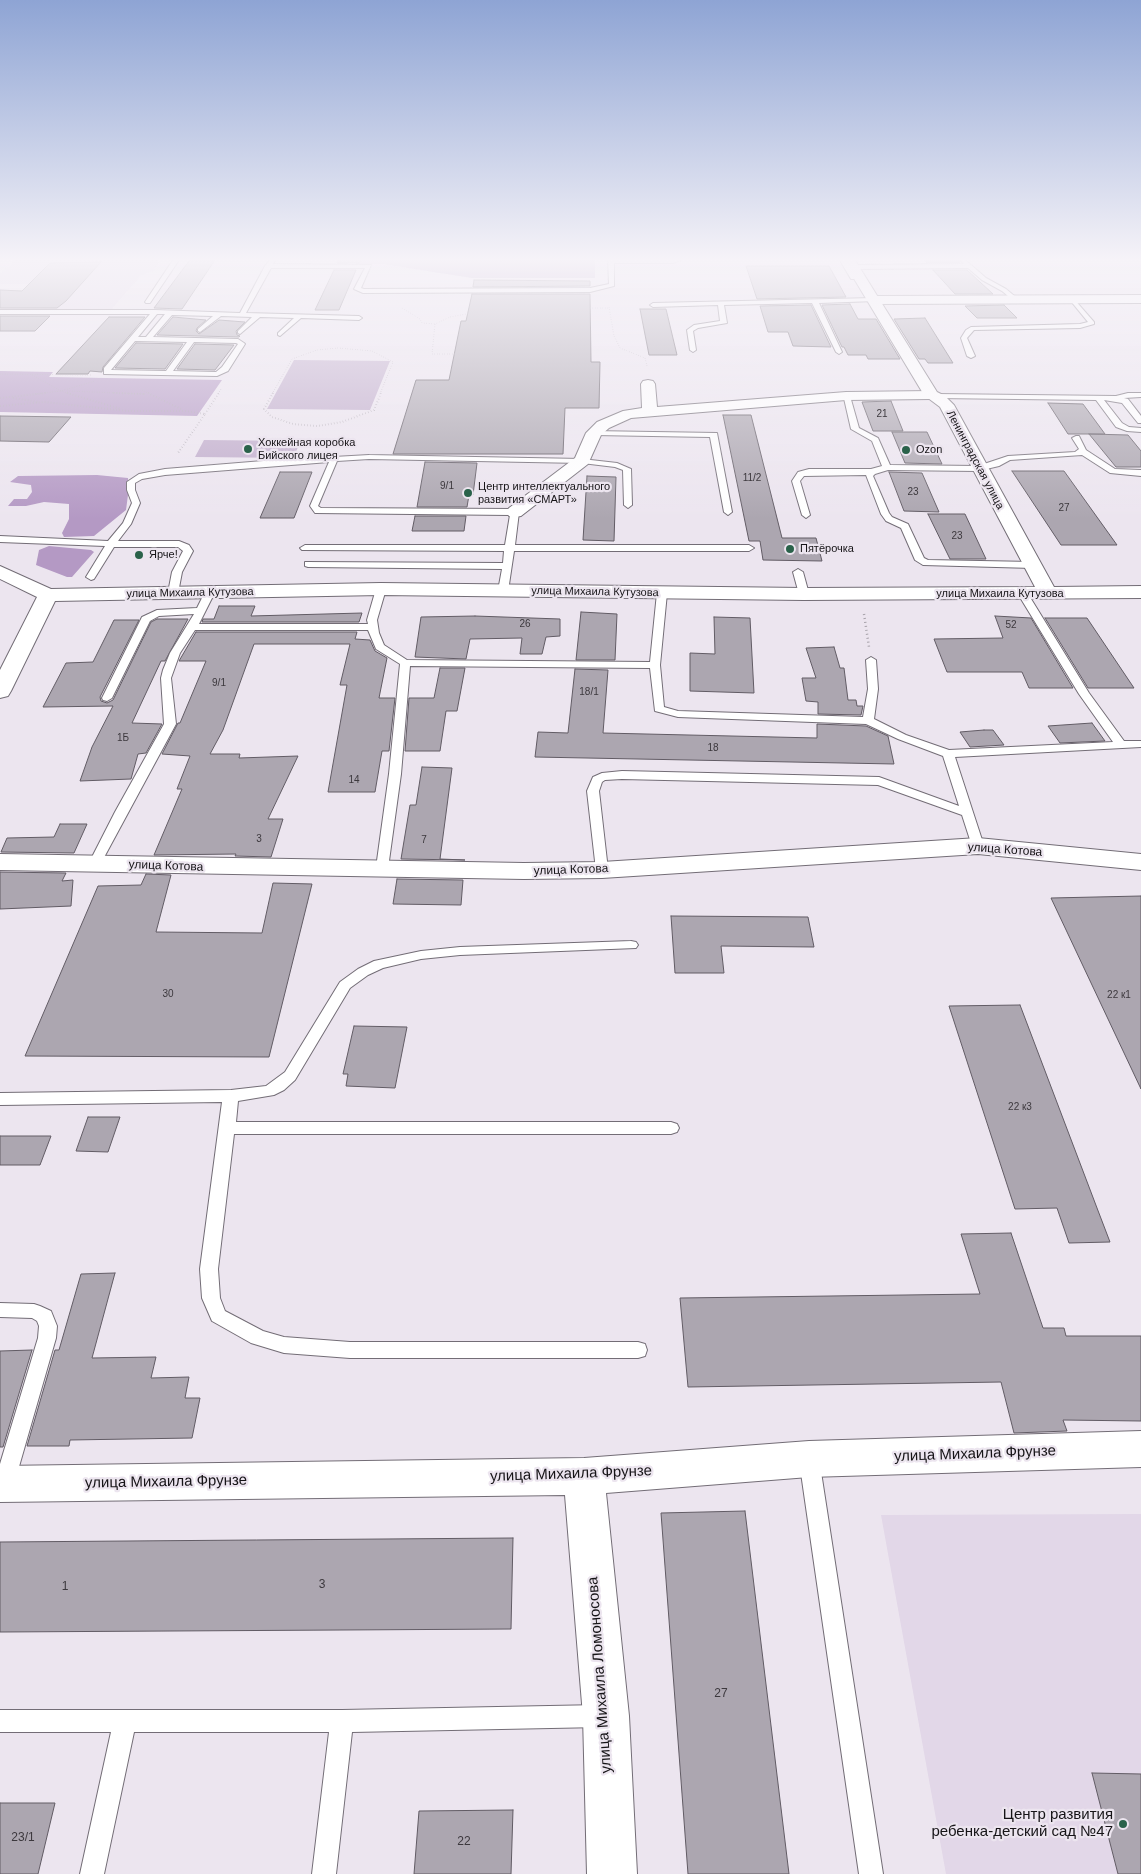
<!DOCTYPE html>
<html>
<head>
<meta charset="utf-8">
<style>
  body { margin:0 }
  canvas { display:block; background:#ece5ef }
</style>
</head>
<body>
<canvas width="1141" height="1874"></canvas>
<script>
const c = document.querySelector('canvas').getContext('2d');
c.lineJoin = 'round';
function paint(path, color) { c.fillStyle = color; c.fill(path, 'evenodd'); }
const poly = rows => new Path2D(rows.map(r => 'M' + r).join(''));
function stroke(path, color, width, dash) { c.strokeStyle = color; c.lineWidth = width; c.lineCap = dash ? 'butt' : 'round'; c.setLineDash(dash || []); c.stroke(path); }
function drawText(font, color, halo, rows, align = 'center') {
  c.font = font + ' Arial,sans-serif'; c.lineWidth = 4.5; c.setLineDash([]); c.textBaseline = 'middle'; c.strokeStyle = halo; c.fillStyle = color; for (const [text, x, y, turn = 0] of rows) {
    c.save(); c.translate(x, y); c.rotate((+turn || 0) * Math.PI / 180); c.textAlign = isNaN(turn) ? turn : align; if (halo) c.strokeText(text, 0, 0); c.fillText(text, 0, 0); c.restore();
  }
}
paint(poly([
  [19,257,160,257,156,261,159,262,153,271,141,275,111,310,2,310,1,308,33,284,0,284,0,274],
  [1141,1514,1141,1874,946,1874,881,1515]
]), '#e2d7e8');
paint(poly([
  [294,360,390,361,370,410,267,409],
  [204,440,301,441,293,458,195,457]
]), '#c0accb');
paint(poly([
  [360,257,595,257,595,278,472,278,383,264,356,264],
  [0,371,53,372,49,377,222,380,197,416,0,412],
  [97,475,128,478,128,495,126,510,94,536,64,537,62,533,69,519,69,504,44,502,26,506,8,506,14,499,27,499,32,492,31,485,10,482,18,476],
  [49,546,91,550,94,552,72,577,67,577,36,565,39,550]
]), '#b499c4');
const building = poly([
  [192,257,217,257,182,309,154,308,192,257],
  [340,257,362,257,359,263,337,263,340,257],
  [921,257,956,257,960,262,926,262,921,257],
  [101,262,66,301,57,308,0,308,0,290,22,291,50,263,101,262],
  [746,266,829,266,846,297,757,299,746,266],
  [334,270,356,270,339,310,315,310,334,270],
  [933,270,967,270,993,294,955,294,933,270],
  [474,280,590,281,590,286,473,287,474,280],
  [472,294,590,294,591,362,600,362,599,408,565,408,563,454,393,454,416,380,449,380,461,321,466,321,472,294],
  [850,304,858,319,876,319,900,359,868,359,866,355,848,355,844,347,842,347,822,305,850,304],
  [811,305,831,347,793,346,788,332,768,332,760,306,811,305],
  [1004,305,1017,318,977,318,965,306,1004,305],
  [640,309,666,309,677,355,649,355,640,309],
  [0,316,50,316,35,331,0,331,0,316],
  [109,317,145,317,103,367,102,372,90,371,88,374,56,374,109,317],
  [173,317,206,320,197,328,196,331,199,334,219,320,245,322,236,331,237,335,240,336,239,337,157,335,173,317],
  [925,318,953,363,928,363,925,359,919,359,894,319,925,318],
  [136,343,183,344,165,369,115,368,136,343],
  [195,344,234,345,215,370,177,369,195,344],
  [891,401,903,431,873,431,862,402,891,401],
  [1048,403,1083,404,1105,434,1068,434,1048,403],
  [723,415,751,415,782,538,816,538,822,561,763,560,760,541,749,541,723,415],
  [0,416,71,417,49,442,0,441,0,416],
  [892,432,927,432,942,464,905,463,892,432],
  [1089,434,1128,435,1141,451,1141,467,1116,467,1089,434],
  [425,462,477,463,473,495,469,495,467,507,417,507,425,462],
  [1012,471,1064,471,1117,545,1061,545,1012,471],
  [280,472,312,472,294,518,260,518,280,472],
  [889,472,922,473,939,512,904,511,889,472],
  [587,476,616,477,614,541,583,540,587,476],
  [928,514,965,514,986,559,950,559,928,514],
  [415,516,466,516,464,531,412,531,415,516],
  [219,606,255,606,251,616,362,613,359,622,202,622,203,619,214,619,219,606],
  [581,612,617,614,615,660,576,660,581,612],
  [475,616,560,619,560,636,546,637,542,654,520,654,522,638,470,639,466,659,415,657,421,617,475,616],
  [995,616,1031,618,1073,688,1029,688,1022,672,947,672,934,639,1003,638,995,616],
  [714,617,750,618,754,693,690,691,690,653,715,654,714,617],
  [1045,618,1087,618,1134,688,1088,688,1045,618],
  [157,619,188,619,165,661,161,661,132,723,162,724,146,753,138,754,131,779,80,781,92,747,113,706,43,707,66,663,93,662,114,620,139,620,100,697,101,701,107,703,113,700,151,622,157,619],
  [196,632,357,632,355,639,370,640,375,651,387,658,379,698,395,698,389,751,382,751,375,792,328,792,347,685,340,685,350,644,254,644,223,730,210,754,240,754,239,758,298,756,268,819,283,819,271,857,235,856,236,854,154,855,182,789,177,789,190,756,162,754,178,723,180,723,206,661,179,661,196,632],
  [834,647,840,668,844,668,848,700,856,700,857,706,863,706,861,715,818,714,818,702,806,701,802,678,816,678,806,648,834,647],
  [440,668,465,668,457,711,446,711,440,751,405,751,409,698,434,698,440,668],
  [575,669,608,670,603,733,817,738,817,724,866,726,888,736,894,764,535,757,538,732,568,733,575,669],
  [1092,723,1105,741,1060,743,1048,726,1092,723],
  [984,730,993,730,1004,745,970,747,960,732,984,730],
  [422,767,452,768,440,859,465,860,401,859,410,805,416,805,422,767],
  [60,824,87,824,74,853,1,852,7,838,54,837,60,824],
  [0,872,66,873,62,881,73,880,71,906,0,909,0,872],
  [146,874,171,875,156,932,262,933,273,883,312,884,269,1057,25,1056,98,886,141,885,146,874],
  [397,879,463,880,461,905,393,904,397,879],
  [1141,896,1141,1089,1051,898,1141,896],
  [671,916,808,917,814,947,721,946,724,973,675,973,671,916],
  [1020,1005,1097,1208,1110,1242,1069,1243,1057,1208,1015,1209,949,1006,1020,1005],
  [354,1026,407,1027,395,1088,346,1086,348,1074,343,1074,354,1026],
  [88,1117,120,1117,108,1152,76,1151,88,1117],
  [0,1136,51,1136,40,1165,0,1165,0,1136],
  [1011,1233,1043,1328,1064,1328,1066,1336,1141,1336,1141,1421,1063,1420,1067,1431,1014,1433,1001,1382,688,1387,680,1298,980,1294,961,1234,1011,1233],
  [115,1273,92,1358,156,1357,151,1378,189,1377,185,1398,200,1398,192,1438,70,1440,69,1446,27,1446,55,1350,59,1350,81,1274,115,1273],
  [32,1350,3,1447,0,1447,0,1351,32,1350],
  [745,1511,789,1874,688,1874,661,1513,745,1511],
  [513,1538,511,1629,0,1632,0,1542,513,1538],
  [1092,1773,1141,1774,1141,1874,1118,1874,1092,1773],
  [0,1803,55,1803,38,1874,0,1874,0,1803],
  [513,1810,511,1874,414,1874,419,1811,513,1810]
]);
paint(building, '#aca6b0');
stroke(building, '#625c65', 1);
const service = poly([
  [175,257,181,257,150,303,146,303,145,302,175,257],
  [608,257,614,257,614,259,673,259,674,257,680,257,681,260,673,263,614,263,614,286,590,292,363,293,354,289,365,268,271,268,246,313,359,316,362,318,359,320,301,318,280,336,278,335,278,333,294,318,260,317,240,334,238,333,238,331,252,317,221,316,200,332,198,331,198,329,213,316,172,315,153,337,238,339,244,343,245,344,228,371,217,376,104,374,104,368,150,314,0,314,0,310,155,310,240,313,265,266,272,258,275,260,273,264,371,265,361,288,364,289,590,288,609,284,608,257],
  [157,314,165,314,146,337,138,337,157,314],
  [135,341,187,342,166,371,111,370,135,341],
  [194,342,236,343,238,344,222,367,216,372,173,371,194,342],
  [838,257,844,257,855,279,851,279,838,257],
  [963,258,986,278,1006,289,1018,299,1018,301,1014,301,1002,291,982,280,968,268,853,269,850,267,853,265,964,264,960,260,963,258],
  [874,298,876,299,876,301,819,303,842,352,839,354,836,352,812,303,724,305,727,323,698,328,693,331,696,350,693,352,690,350,687,330,694,325,720,321,718,305,653,307,650,305,653,303,874,298],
  [1073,298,1094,322,1094,324,1080,328,974,330,967,338,975,356,971,358,967,356,961,338,966,330,971,327,1080,324,1088,322,1070,300,1073,298],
  [1128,393,1141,393,1141,397,1124,398,1128,399,1141,416,1141,423,1138,423,1122,403,1104,400,1122,423,1129,427,1141,428,1141,432,1127,431,1116,427,1096,400,937,398,933,396,937,394,1116,396,1128,393],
  [843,394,850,396,859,428,878,438,890,465,978,466,1008,456,1075,452,1079,449,1072,438,1076,436,1079,436,1086,450,1115,469,1141,470,1141,476,1110,473,1082,455,1010,460,999,466,978,471,888,470,875,474,873,476,889,513,892,517,908,524,924,558,928,560,1033,562,1038,565,1033,568,923,565,915,560,901,528,886,521,881,514,866,475,804,476,800,481,810,515,806,518,802,515,792,481,798,472,809,469,871,469,882,466,872,441,851,429,843,394],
  [591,431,717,433,732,512,728,515,724,512,710,437,594,435,590,433,591,431],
  [369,455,582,459,617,463,631,469,632,505,628,508,624,505,623,470,615,467,582,463,369,459,337,461,318,506,321,508,515,509,519,512,515,545,749,545,754,548,749,551,514,551,508,591,503,594,498,591,502,569,308,567,305,566,305,562,503,563,504,551,302,550,300,548,305,545,505,545,510,515,315,513,310,506,329,462,165,475,142,479,135,483,135,490,140,503,131,524,118,541,179,541,189,545,193,551,182,572,178,593,173,596,168,593,172,572,183,551,178,547,114,547,94,579,91,580,86,577,105,546,0,542,0,536,108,541,123,523,132,503,127,490,127,482,139,474,165,469,263,461,369,455],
  [798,569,803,572,809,594,807,596,801,596,799,594,793,572,798,569],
  [381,586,386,589,377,620,379,633,384,645,407,660,650,662,657,593,662,590,667,593,660,665,664,707,678,711,863,717,868,689,866,660,871,657,876,660,878,689,874,719,906,735,949,750,1113,742,1079,694,1018,594,1023,591,1028,594,1089,693,1124,741,1141,741,1141,747,955,757,984,846,978,850,972,846,962,815,878,785,622,779,605,780,602,782,599,791,608,870,602,874,596,870,587,791,593,777,602,773,622,771,879,777,959,806,943,756,898,739,866,724,678,717,655,711,650,668,410,666,401,774,388,868,382,872,376,868,389,774,400,664,376,649,368,630,195,630,180,653,171,678,176,724,101,863,100,866,90,866,89,863,115,812,164,724,161,678,163,670,170,653,194,614,159,616,150,621,112,698,107,701,103,700,102,698,142,617,157,610,197,608,205,592,210,589,215,592,199,624,368,624,367,620,376,589,381,586],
  [631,941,636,942,638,945,636,948,460,955,421,959,383,968,368,975,350,988,295,1080,284,1090,274,1095,238,1101,236,1122,671,1122,677,1124,679,1128,677,1132,671,1134,234,1134,218,1269,220,1298,225,1311,263,1331,284,1337,350,1342,638,1342,645,1344,647,1350,645,1356,638,1358,350,1358,284,1353,251,1343,212,1321,202,1298,200,1269,222,1102,0,1105,0,1093,231,1090,266,1086,285,1072,340,982,358,969,374,961,421,951,460,947,631,941],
  [0,1303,34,1304,40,1306,51,1311,57,1326,56,1338,14,1484,11,1491,4,1493,0,1492,0,1464,38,1338,39,1326,37,1321,32,1318,0,1317,0,1303],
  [809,1450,816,1453,819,1459,883,1874,859,1874,799,1459,802,1453,809,1450],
  [601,1705,609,1708,612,1716,609,1724,601,1727,352,1732,336,1874,312,1874,329,1732,134,1732,104,1874,80,1874,111,1732,0,1732,0,1710,342,1710,601,1705]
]);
const minor = poly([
  [1141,295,1141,303,874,304,868,300,874,296,1141,295],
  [648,380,653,381,655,384,657,407,846,392,931,391,936,392,938,395,936,398,931,399,846,400,631,418,609,428,601,435,588,464,521,516,515,517,509,516,506,512,509,508,575,458,586,433,597,422,623,411,642,408,641,384,643,381,648,380],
  [978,838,1141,854,1141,870,978,854,602,878,524,879,0,870,0,854,524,863,602,862,978,838],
  [1141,1431,1141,1467,809,1477,606,1493,629,1716,637,1874,587,1874,583,1716,565,1495,0,1502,0,1466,584,1458,809,1441,1141,1431]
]);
const tertiary = poly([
  [841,257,853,257,937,392,945,396,954,405,1054,587,1141,586,1141,598,804,600,381,595,55,601,11,691,8,696,0,698,0,670,37,597,0,579,0,566,51,589,381,583,804,588,1035,587,940,407,924,395,841,257]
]);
stroke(service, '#736d76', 2);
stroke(minor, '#736d76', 2);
stroke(tertiary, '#736d76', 2);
stroke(poly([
  [384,260,420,260,594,269],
  [495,262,522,257],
  [384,267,538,272],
  [473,273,498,257],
  [609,307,614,336,620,348,645,358,647,366],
  [402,308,420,319,422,323,435,324],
  [590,308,609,308],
  [470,354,432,354,435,324,450,317,494,309],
  [0,374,91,375],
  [32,375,61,391,71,394],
  [142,390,150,394],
  [67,391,146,394],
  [35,394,61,391,95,381],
  [218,394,221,389],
  [272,394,292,359,317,350,338,348,372,351,393,362,380,394]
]), '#a8a3ab', 1, [0.5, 2]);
stroke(poly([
  [67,393,121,409],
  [113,393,146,394],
  [148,393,183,410],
  [273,393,264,409,272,417,293,424,317,426,342,422,374,410,381,393],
  [0,398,46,393],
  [13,398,39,402],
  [0,406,44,402,128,411,186,411,205,414,178,453],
  [205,414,219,393]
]), '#a8a3ab', 2, [0.5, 2.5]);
stroke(poly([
  [864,614,869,647]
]), '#a8a3ab', 2.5, [1, 3]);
paint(service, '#fff');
paint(minor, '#fff');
paint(tertiary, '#fff');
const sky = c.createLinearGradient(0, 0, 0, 519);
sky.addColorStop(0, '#8ea4d4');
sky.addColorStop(0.5, '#f6f3f8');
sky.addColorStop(1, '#f6f3f800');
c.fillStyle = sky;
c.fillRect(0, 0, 1141, 519);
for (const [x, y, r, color] of [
  [248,449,5,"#2a624a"],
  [906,450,5,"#2a624a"],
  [468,493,5,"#2a624a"],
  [790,549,5,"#2a624a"],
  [139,555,5,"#2a624a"],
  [1123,1824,5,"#2a624a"]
]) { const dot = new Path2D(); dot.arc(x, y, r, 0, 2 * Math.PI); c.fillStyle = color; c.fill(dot); stroke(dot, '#ece5ef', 2); }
drawText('10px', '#3c383d', null, [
  ["21",882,414],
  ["11/2",752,478],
  ["9/1",447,486],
  ["23",913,492],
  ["27",1064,508],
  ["23",957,536],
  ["26",525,624],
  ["52",1011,625],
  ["9/1",219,683],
  ["18/1",589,692],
  ["1Б",123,738],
  ["18",713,748],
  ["14",354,780],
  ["3",259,839],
  ["7",424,840],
  ["30",168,994],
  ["22 к1",1119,995],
  ["22 к3",1020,1107]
]);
drawText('11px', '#161417', '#ece5ef', [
  ["Хоккейная коробка",258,443],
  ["Бийского лицея",258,456],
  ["Ozon",916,450],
  ["Центр интеллектуального",478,487],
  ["развития «СМАРТ»",478,500],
  ["Пятёрочка",800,549],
  ["Ярче!",149,555]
], 'left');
drawText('11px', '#161417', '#ece5ef', [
  ["Ленинградская улица",975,460,62],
  ["улица Михаила Кутузова",595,592,1],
  ["улица Михаила Кутузова",190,593,-1],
  ["улица Михаила Кутузова",1000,594]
]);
drawText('12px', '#161417', '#ece5ef', [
  ["улица Котова",1005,850,4],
  ["улица Котова",166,866,2],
  ["улица Котова",571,870,-2]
]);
drawText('12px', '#3c383d', null, [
  ["3",322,1585],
  ["1",65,1587],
  ["27",721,1694],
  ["23/1",23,1838],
  ["22",464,1842]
]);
drawText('15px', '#161417', '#ece5ef', [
  ["улица Михаила Фрунзе",975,1454,-2],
  ["улица Михаила Фрунзе",571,1474,-2],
  ["улица Михаила Фрунзе",166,1482,-1],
  ["улица Михаила Ломоносова",600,1675,-94]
]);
drawText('15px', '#161417', '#ece5ef', [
  ["Центр развития",1113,1815],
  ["ребенка-детский сад №47",1113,1832]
], 'right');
</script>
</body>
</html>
